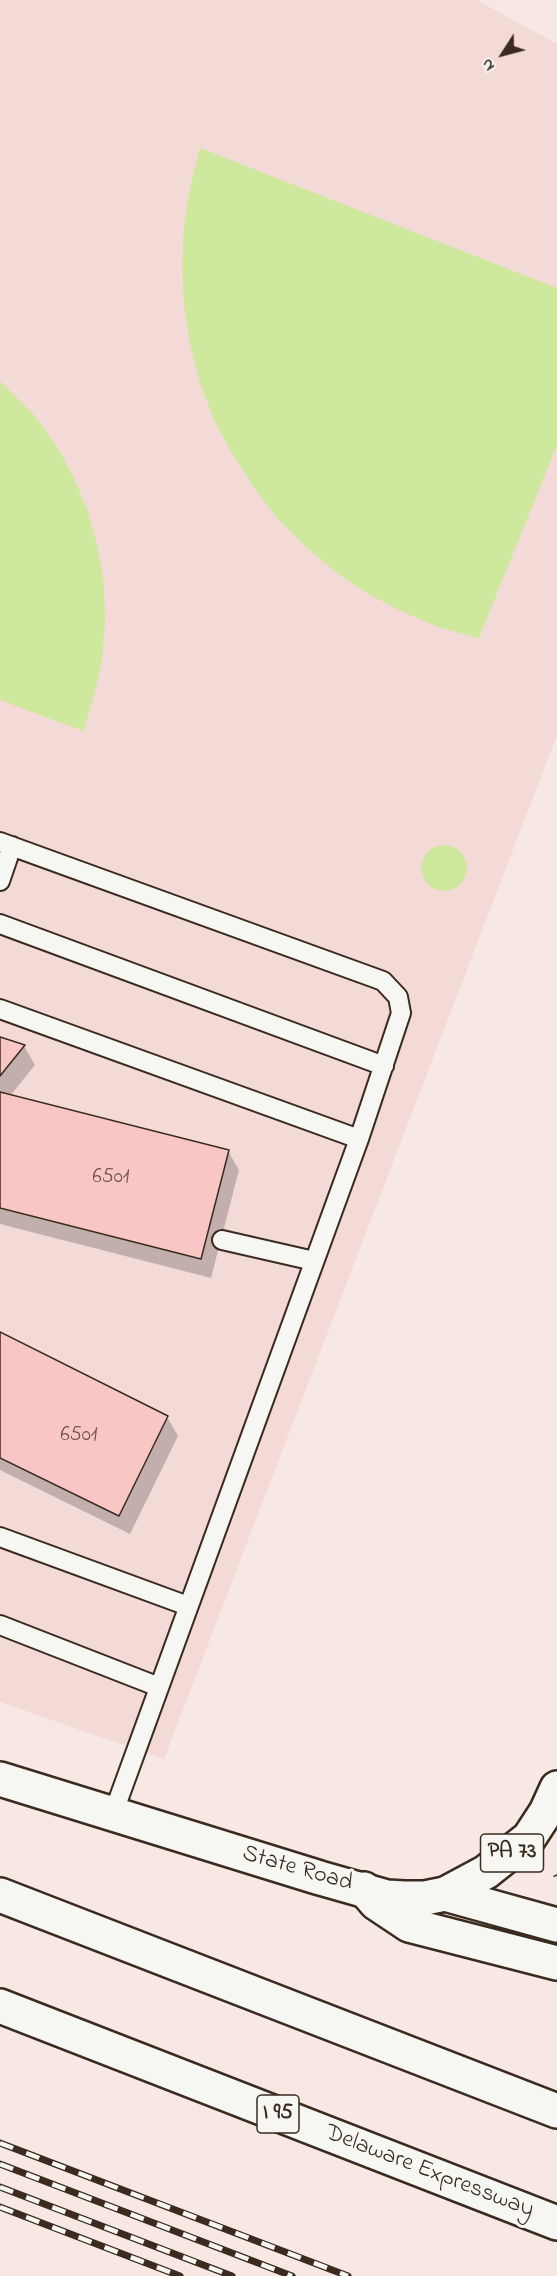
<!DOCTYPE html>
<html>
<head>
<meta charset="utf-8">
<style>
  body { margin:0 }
  #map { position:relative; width:557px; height:2276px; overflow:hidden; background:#f7e8e4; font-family:"Indie Flower",sans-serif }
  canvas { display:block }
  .north { position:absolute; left:473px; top:24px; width:60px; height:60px; -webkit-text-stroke:4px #f6f6f2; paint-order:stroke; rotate:234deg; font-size:16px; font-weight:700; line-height:24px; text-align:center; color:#3b2a1e }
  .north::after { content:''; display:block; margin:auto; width:21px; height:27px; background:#3b2a1e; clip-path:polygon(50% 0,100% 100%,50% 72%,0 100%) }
</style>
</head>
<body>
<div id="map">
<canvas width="557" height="2276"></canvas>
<div class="north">N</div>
</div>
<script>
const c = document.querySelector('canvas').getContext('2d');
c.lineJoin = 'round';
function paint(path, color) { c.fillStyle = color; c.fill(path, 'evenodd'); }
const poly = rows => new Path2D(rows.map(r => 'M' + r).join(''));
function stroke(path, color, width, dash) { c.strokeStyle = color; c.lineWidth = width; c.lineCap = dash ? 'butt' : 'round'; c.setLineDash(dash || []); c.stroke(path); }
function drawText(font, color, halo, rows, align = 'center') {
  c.font = font + ' "Indie Flower",sans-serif'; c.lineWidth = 6; c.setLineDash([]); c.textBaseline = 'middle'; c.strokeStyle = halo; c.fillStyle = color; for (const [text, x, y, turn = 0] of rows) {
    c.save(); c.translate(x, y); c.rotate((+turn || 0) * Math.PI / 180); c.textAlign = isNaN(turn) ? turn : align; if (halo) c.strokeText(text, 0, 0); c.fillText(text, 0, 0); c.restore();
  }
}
paint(poly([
  [0,0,477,0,557,44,557,735,164,1759,0,1702]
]), '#f3dad7');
paint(poly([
  [200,148,557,288,557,445,479,638,441,628,405,613,370,595,337,573,306,547,278,519,254,488,233,455,214,420,200,383,190,344,184,305,182,266,184,226,190,187],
  [0,381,34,415,56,445,74,478,88,512,98,548,104,585,105,622,102,660,94,696,83,731,0,700],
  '421 868a23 23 0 1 1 46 0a23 23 0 1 1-46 0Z'
]), '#cee89e');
paint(poly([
  [0,1038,24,1046,35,1065,10,1096,228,1151,239,1170,211,1278,0,1224],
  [0,1334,167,1417,178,1436,130,1534,0,1470]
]), '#0003');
const building = poly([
  [0,1037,25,1045,0,1076,0,1037],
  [0,1092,229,1150,201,1259,0,1208,0,1092],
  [0,1332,168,1416,119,1516,0,1458,0,1332]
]);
paint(building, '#f8c7c5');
stroke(building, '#3b2a1e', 1.5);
const service = poly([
  [0,842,383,981,398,997,401,1013,359,1139,113,1814],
  [0,881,12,846],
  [0,924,384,1066],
  [0,1009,359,1139],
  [222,1240,314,1261],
  [0,1537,188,1606],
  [0,1625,159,1687]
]);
const primary = poly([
  [0,1779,320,1878,387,1897,404,1898,425,1898,445,1894,486,1872,529,1838,546,1812,557,1788]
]);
const trunk = poly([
  [364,1889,376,1903,409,1925,557,1963],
  [445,1894,557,1925]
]);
const motorway = poly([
  [0,1895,557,2111],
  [0,2006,557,2223]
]);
stroke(service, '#3b2a1e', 22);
stroke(primary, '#3b2a1e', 38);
stroke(trunk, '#3b2a1e', 38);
stroke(motorway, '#3b2a1e', 38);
stroke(poly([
  [555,1875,557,1879]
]), '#3b2a1e', 4, [1.5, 4.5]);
stroke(service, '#f6f6f2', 18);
stroke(primary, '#f6f6f2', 33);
stroke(trunk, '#f6f6f2', 33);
stroke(motorway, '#f6f6f2', 33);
const rail = poly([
  [0,2143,348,2276],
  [0,2164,292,2276],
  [0,2187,232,2276],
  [0,2207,180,2276]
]);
stroke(rail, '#3b2a1e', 7);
stroke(rail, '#f6f6f2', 4.5, [14]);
drawText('21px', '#6a5148', null, [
  ["6501",111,1179],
  ["6501",79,1437]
]);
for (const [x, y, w] of [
  [512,1853,63],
  [278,2114,42]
]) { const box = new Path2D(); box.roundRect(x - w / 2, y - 19, w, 38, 4.5); c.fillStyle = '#f6f6f2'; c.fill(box); stroke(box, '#3b2a1e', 1.5); }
drawText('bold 22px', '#3b2a1e', null, [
  ["PA 73",512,1853],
  ["I 95",278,2114]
]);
drawText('24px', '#3b2a1e', '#f6f6f2', [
  ["State Road",297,1870,16],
  ["Delaware Expressway",429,2173,21]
]);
</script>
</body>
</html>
